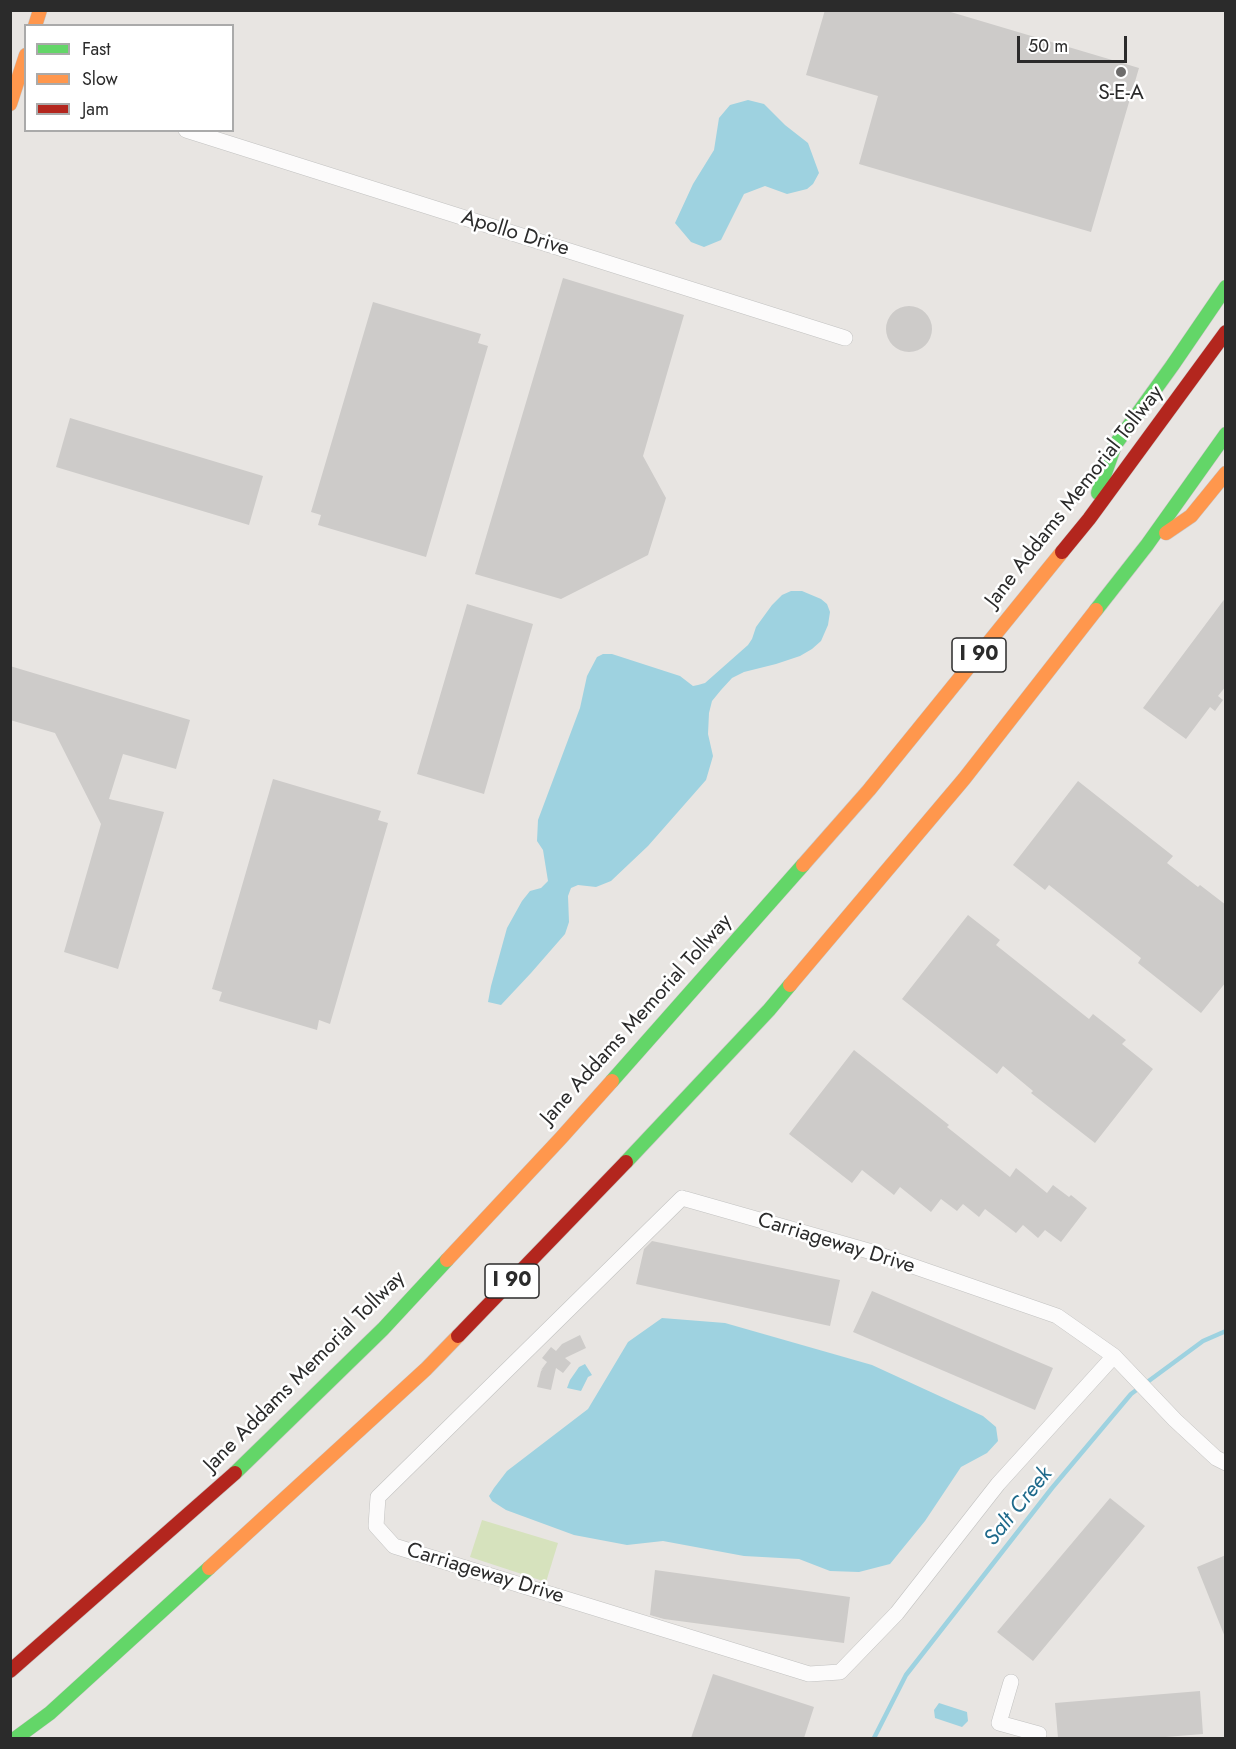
<!DOCTYPE html>
<html>
<head>
<meta charset="utf-8">
<style>
  body { margin:0 }
  #map { position:relative; width:1236px; height:1749px; overflow:hidden; background:#e8e5e2; font-family:Jost,sans-serif }
  canvas { display:block }
  .frame { position:absolute; inset:0; border:12px solid #2b2b2b; pointer-events:none }
  .legend { position:absolute; left:24px; top:24px; width:210px; height:108px; box-sizing:border-box; background:#fff; border:2px solid #aaa; margin:0; padding:8px 10px; list-style:none; font-size:18px; color:#2b2b2b }
  .legend li { display:flex; align-items:center; gap:12px; height:30px }
  .legend b { width:30px; border:2px solid #aaa }
  .scale { position:absolute; left:1017px; top:36px; width:110px; height:27px; box-sizing:border-box; border:3px solid #2b2b2b; border-top:0; padding-left:8px; font-size:18px; line-height:21px; white-space:nowrap; color:#2b2b2b; -webkit-text-stroke:4px #fff; paint-order:stroke }
</style>
</head>
<body>
<div id="map">
<canvas width="1236" height="1749"></canvas>
<div class="frame"></div>
<ul class="legend">
<li><b style="height:8px;background:#63d668"></b>Fast</li>
<li><b style="height:8px;background:#ff974d"></b>Slow</li>
<li><b style="height:8px;background:#b3261e"></b>Jam</li>
</ul>
<div class="scale">50 m</div>
</div>
<script>
const c = document.querySelector('canvas').getContext('2d');
c.lineJoin = 'round';
function paint(path, color) { c.fillStyle = color; c.fill(path, 'evenodd'); }
const poly = rows => new Path2D(rows.map(r => 'M' + r).join(''));
function stroke(path, color, width, dash) { c.strokeStyle = color; c.lineWidth = width; c.lineCap = dash ? 'butt' : 'round'; c.setLineDash(dash || []); c.stroke(path); }
function drawText(font, color, halo, rows, align = 'center') {
  c.font = font + ' Jost,sans-serif'; c.lineWidth = 5; c.setLineDash([]); c.textBaseline = 'middle'; c.strokeStyle = halo; c.fillStyle = color; for (const [text, x, y, turn = 0] of rows) {
    c.save(); c.translate(x, y); c.rotate((+turn || 0) * Math.PI / 180); c.textAlign = isNaN(turn) ? turn : align; if (halo) c.strokeText(text, 0, 0); c.fillText(text, 0, 0); c.restore();
  }
}
paint(poly([
  [482,1520,558,1543,546,1582,470,1557]
]), '#d6e2bd');
paint(poly([
  [748,100,764,104,785,125,808,143,819,173,813,184,807,189,787,194,765,186,744,194,721,240,704,247,691,242,675,223,693,184,714,150,719,118,730,105],
  [791,591,802,591,821,599,827,604,830,612,828,625,821,641,812,649,800,656,776,664,744,672,732,678,721,690,712,701,709,713,708,734,713,756,706,780,648,846,611,881,596,887,578,885,571,888,568,896,569,922,565,934,531,973,501,1005,488,1002,491,986,507,928,522,901,530,891,541,888,548,881,543,850,537,841,538,820,580,708,587,676,597,657,603,654,612,654,680,676,693,686,698,685,705,683,748,645,752,639,756,627,772,605,782,595],
  [662,1318,725,1323,872,1365,983,1416,996,1427,998,1441,987,1453,961,1467,925,1521,890,1564,859,1572,830,1571,799,1559,744,1556,663,1541,627,1545,574,1535,506,1510,492,1501,489,1496,494,1488,507,1471,588,1409,628,1342],
  [585,1364,592,1375,588,1377,581,1391,567,1388,570,1380,579,1367],
  [939,1703,967,1712,968,1721,962,1727,935,1718,934,1710]
]), '#9ed2e0');
stroke(poly([
  [874,1738,906,1675,1052,1488,1131,1394,1203,1341,1226,1331]
]), '#9ed2e0', 4.5);
paint(poly([
  [825,10,944,10,1139,68,1091,232,859,164,878,96,806,75],
  [563,278,684,315,643,456,666,498,648,555,561,599,475,574],
  [373,302,481,334,478,343,488,346,426,557,318,525,321,515,311,512],
  '886 329a23 23 0 1 1 46 0a23 23 0 1 1-46 0Z',
  [70,418,263,476,249,525,56,467],
  [1226,597,1226,686,1218,696,1223,700,1215,711,1210,707,1186,739,1143,708],
  [467,604,533,624,484,794,417,774],
  [10,666,190,720,176,769,123,754,109,799,164,812,118,969,64,952,101,824,55,733,10,720],
  [273,779,381,811,378,820,388,823,330,1024,319,1020,317,1030,219,1001,222,992,212,989],
  [1078,781,1173,856,1167,863,1198,887,1200,885,1226,905,1226,982,1201,1013,1138,963,1141,958,1049,885,1045,890,1013,865],
  [968,915,1000,940,996,945,1089,1019,1093,1014,1126,1040,1122,1044,1153,1069,1095,1143,1031,1093,1033,1091,1003,1066,997,1074,902,999],
  [854,1050,949,1125,947,1127,1010,1177,1016,1168,1047,1193,1053,1185,1069,1197,1071,1195,1087,1208,1061,1242,1045,1230,1038,1238,1023,1225,1016,1233,985,1209,979,1217,963,1204,957,1211,941,1199,931,1212,900,1187,894,1195,862,1170,852,1183,789,1134],
  [652,1241,840,1280,830,1326,636,1284,644,1249],
  [872,1291,1053,1368,1035,1410,853,1332],
  [580,1335,586,1348,565,1358,571,1363,563,1373,556,1368,551,1390,537,1387,541,1371,543,1369,541,1370,547,1362,542,1358,551,1347,556,1351,562,1344],
  [1110,1498,1145,1526,1033,1661,997,1632],
  [1226,1555,1226,1637,1225,1637,1197,1567],
  [655,1570,850,1597,844,1643,664,1619,650,1615],
  [713,1674,814,1707,804,1738,691,1738],
  [1200,1691,1203,1734,1153,1738,1058,1738,1055,1703]
]), '#cdcbc9');
const street = poly([
  [186,130,845,338],
  [682,1198,872,1252,1057,1316,1114,1356,998,1484,897,1613,840,1672,809,1674,394,1546,376,1526,378,1497,682,1198],
  [1114,1356,1175,1420,1216,1458,1226,1463],
  [1011,1682,999,1723,1039,1734]
]);
const fast = poly([
  [1098,493,1115,445,1172,366,1226,287],
  [1096,610,1147,545,1226,434],
  [612,1081,803,865],
  [626,1162,769,1010,790,985],
  [235,1473,383,1329,447,1260],
  [16,1738,50,1713,209,1568]
]);
const slow = poly([
  [35,26,40,10],
  [10,104,26,55],
  [1166,533,1191,516,1226,473],
  [803,865,869,790,1062,552],
  [790,985,964,779,1096,610],
  [447,1260,561,1138,612,1081],
  [209,1568,426,1369,458,1336]
]);
const jam = poly([
  [1062,552,1089,519,1226,332],
  [458,1336,626,1162],
  [10,1671,235,1473]
]);
stroke(street, '#c2c2c1', 16);
stroke(fast, '#c5c3c2', 15);
stroke(slow, '#c5c3c2', 15);
stroke(jam, '#c5c3c2', 15);
stroke(street, '#fcfbfb', 15);
stroke(fast, '#63d668', 14);
stroke(slow, '#ff974d', 14);
stroke(jam, '#b3261e', 14);
for (const [x, y, r, color] of [
  [1121,72,6,"#6d6c6b"]
]) { const dot = new Path2D(); dot.arc(x, y, r, 0, 2 * Math.PI); c.fillStyle = color; c.fill(dot); stroke(dot, '#fff', 2); }
for (const [x, y, w] of [
  [979,655,54],
  [512,1281,54]
]) { const box = new Path2D(); box.roundRect(x - w / 2, y - 17, w, 34, 4.5); c.fillStyle = '#fff'; c.fill(box); stroke(box, '#2b2b2b', 1.5); }
drawText('bold 20px', '#2b2b2b', null, [
  ["I 90",979,655],
  ["I 90",512,1281]
]);
drawText('21px', '#2b2b2b', '#fff', [
  ["S-E-A",1121,94]
]);
drawText('21px', '#2b2b2b', '#fff', [
  ["Apollo Drive",515,234,17],
  ["Jane Addams Memorial Tollway",1075,497,-52],
  ["Jane Addams Memorial Tollway",637,1020,-48],
  ["Carriageway Drive",836,1244,17],
  ["Jane Addams Memorial Tollway",305,1372,-45],
  ["Carriageway Drive",485,1574,17]
]);
drawText('italic 22px', '#1f6a8b', '#fff', [
  ["Salt Creek",1019,1507,-51]
]);
</script>
</body>
</html>
